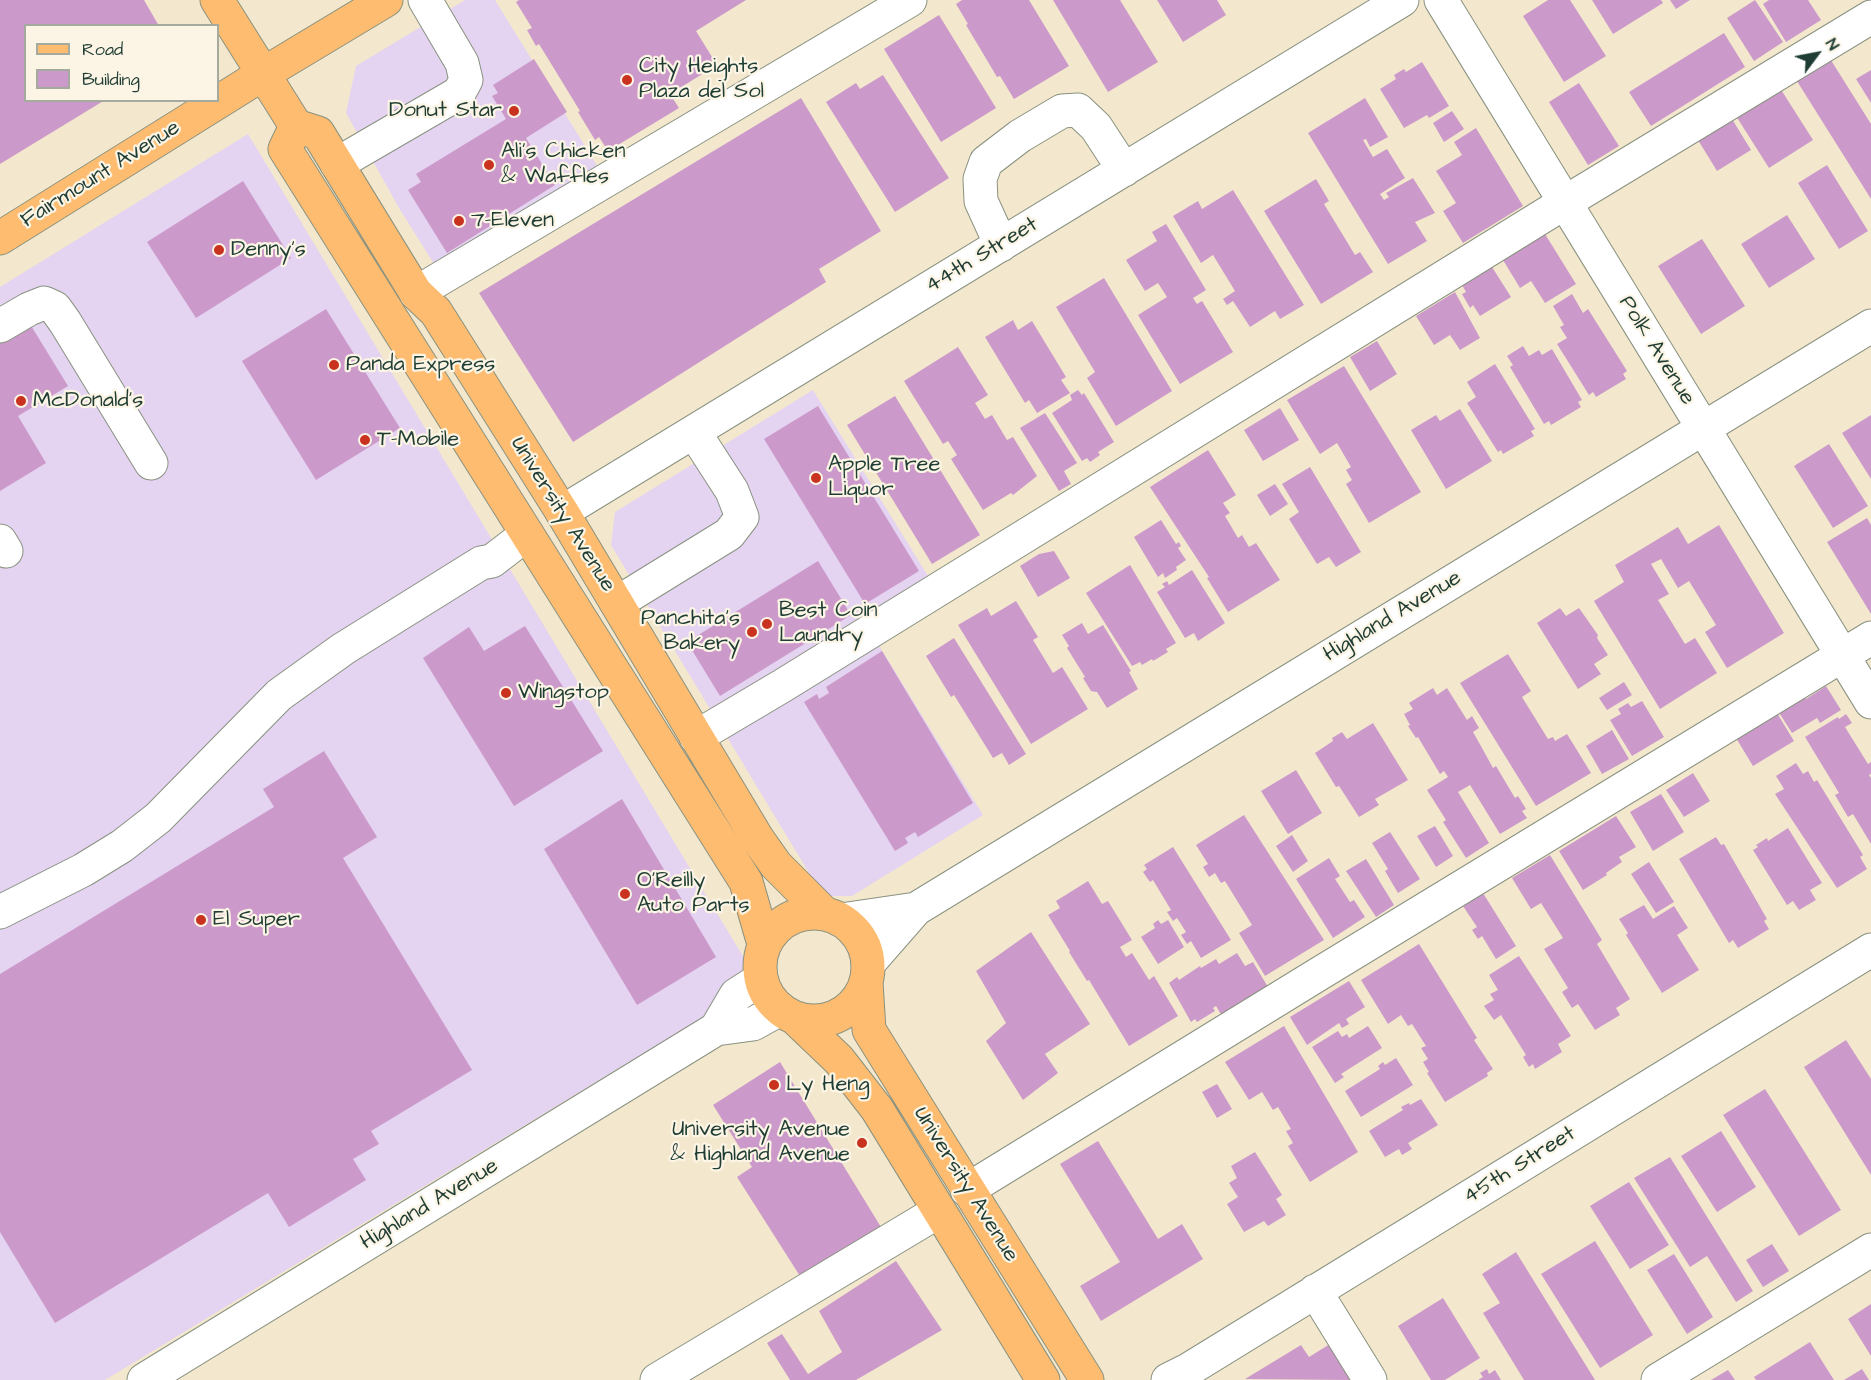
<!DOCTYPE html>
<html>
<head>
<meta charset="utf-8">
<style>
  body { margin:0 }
  #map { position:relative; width:1871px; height:1380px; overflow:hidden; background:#f3e8cd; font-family:"Architects Daughter",sans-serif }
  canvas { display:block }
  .legend { position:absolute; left:24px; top:24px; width:195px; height:78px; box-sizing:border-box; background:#fcf5e5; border:2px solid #a4ab9e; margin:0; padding:8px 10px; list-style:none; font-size:18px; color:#1f3d34 }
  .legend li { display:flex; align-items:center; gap:12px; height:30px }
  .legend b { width:30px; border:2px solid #a4ab9e }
  .north { position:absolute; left:1787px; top:24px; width:60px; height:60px; -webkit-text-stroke:4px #fcf5e5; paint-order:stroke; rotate:58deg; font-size:16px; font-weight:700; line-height:24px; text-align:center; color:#1f3d34 }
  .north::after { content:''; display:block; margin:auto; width:21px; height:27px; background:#1f3d34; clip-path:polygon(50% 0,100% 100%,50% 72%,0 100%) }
</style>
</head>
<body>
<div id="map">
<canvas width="1871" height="1380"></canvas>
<ul class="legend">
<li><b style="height:8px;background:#febc70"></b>Road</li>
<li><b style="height:16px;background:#cc9aca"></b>Building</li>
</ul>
<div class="north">N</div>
</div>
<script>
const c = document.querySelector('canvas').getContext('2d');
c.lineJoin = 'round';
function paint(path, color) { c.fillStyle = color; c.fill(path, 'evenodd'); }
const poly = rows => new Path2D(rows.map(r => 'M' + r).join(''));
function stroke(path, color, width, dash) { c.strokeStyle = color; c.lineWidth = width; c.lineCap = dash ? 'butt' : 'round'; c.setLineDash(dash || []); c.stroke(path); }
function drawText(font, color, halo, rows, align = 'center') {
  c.font = font + ' "Architects Daughter",sans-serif'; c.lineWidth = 4.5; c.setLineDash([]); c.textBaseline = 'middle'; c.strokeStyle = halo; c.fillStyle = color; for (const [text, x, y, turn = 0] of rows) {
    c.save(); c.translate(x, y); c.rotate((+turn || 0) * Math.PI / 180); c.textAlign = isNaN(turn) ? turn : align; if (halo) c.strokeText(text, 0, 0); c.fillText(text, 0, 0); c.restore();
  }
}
paint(poly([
  [465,0,495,0,601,172,439,272,399,208,346,113,356,66],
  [248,134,759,983,105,1380,0,1380,0,287],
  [813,390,933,584,867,626,983,815,852,896,823,896,611,545,615,512]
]), '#e4d3f1');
paint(poly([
  [0,0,144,0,159,26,26,26,26,100,105,100,0,164],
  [519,0,746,0,696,31,717,65,670,94,679,108,608,151,599,137,595,140,578,112,580,111,539,44,536,46,527,30,532,28,516,2],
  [962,0,1029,0,1069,66,1014,99,1000,76,997,77,966,25,968,24,956,4],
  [1053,0,1120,0,1158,62,1108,92],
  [1157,0,1217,0,1226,15,1183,42],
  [1548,0,1570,0,1606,56,1564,82,1523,16],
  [1592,0,1661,0,1663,3,1613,34],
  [1670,0,1690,0,1676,9],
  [1755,0,1783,42,1754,61,1727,18],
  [1769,0,1808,0,1821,20,1786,42,1763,4],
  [939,15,996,108,941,142,884,49],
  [1724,33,1745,67,1651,126,1629,92],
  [1829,57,1871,124,1871,199,1795,78],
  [534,59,567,112,526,138,555,185,447,253,408,190,421,182,416,174,506,119,492,96,498,93,493,85],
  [1422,62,1449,106,1429,118,1427,115,1404,128,1380,89,1396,79,1394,75,1404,69,1406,72],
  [1871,70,1871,103,1856,79],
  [883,75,949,178,895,212,826,102,856,83,860,89],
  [1579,83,1619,146,1588,165,1549,102],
  [1780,88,1813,140,1769,168,1736,116],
  [801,98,881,231,819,269,826,282,573,442,479,293],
  [1365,98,1388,137,1370,147,1366,139,1363,140,1373,157,1387,149,1405,178,1380,194,1384,200,1389,197,1386,193,1413,178,1435,213,1415,222,1427,241,1388,264,1308,133],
  [1452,111,1464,129,1444,142,1433,123],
  [1732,119,1751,150,1717,171,1698,140],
  [1476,128,1523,206,1463,243,1443,211,1456,203,1436,171,1462,155,1454,142],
  [1827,165,1868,231,1839,249,1798,183],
  [1316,179,1329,201,1324,204,1355,255,1360,252,1373,272,1321,304,1264,211],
  [243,181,291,258,196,318,147,242],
  [1233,190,1304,305,1280,319,1275,311,1250,327,1233,301,1227,305,1223,299,1235,291,1213,255,1201,263,1173,216,1198,201,1202,209],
  [1787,215,1815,259,1769,288,1741,244],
  [1166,224,1206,290,1193,298,1197,304,1202,301,1233,352,1180,384,1138,315,1167,297,1158,283,1145,291,1126,260,1157,241,1152,232],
  [1545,234,1576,284,1545,303,1531,281,1520,288,1503,260],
  [1702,239,1745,306,1701,334,1658,266],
  [1492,267,1511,297,1480,316,1473,305,1470,308,1462,294,1466,292,1462,285],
  [1104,278,1172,391,1116,426,1087,378,1095,372,1056,307],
  [1455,292,1480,338,1460,350,1450,335,1434,345,1416,316],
  [1572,294,1583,313,1588,309,1627,371,1623,374,1626,379,1596,397,1593,392,1589,395,1557,344,1567,338,1560,327,1564,325,1553,306],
  [326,309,400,428,316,480,242,361],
  [1013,320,1018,330,1032,321,1066,377,1061,380,1070,393,1037,413,1029,400,1025,403,985,337],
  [30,324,68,386,18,416,46,463,0,491,0,342],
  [1377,341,1397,374,1370,391,1350,357],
  [1523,346,1529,356,1539,350,1542,355,1552,349,1582,400,1578,402,1581,407,1551,425,1549,421,1544,424,1510,367,1513,365,1507,356],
  [958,347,988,395,975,403,985,419,992,415,1007,440,1013,437,1037,476,1013,495,1011,493,983,510,951,459,957,455,948,441,943,444,904,381],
  [1495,364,1535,429,1531,431,1534,436,1503,454,1501,450,1498,452,1467,403,1476,397,1467,382],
  [1344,366,1421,492,1369,523,1346,484,1352,480,1346,470,1351,467,1337,443,1320,454,1287,400],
  [1078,390,1082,395,1084,393,1114,442,1098,452,1100,455,1090,462,1087,458,1082,461,1052,413,1072,400,1070,395],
  [895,396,980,535,932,564,847,425],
  [818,406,919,571,865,604,764,439],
  [1280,408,1299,440,1263,461,1244,430],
  [1460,409,1492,461,1446,489,1411,430,1436,415,1440,421],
  [1045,413,1077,463,1064,471,1071,484,1059,491,1020,428],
  [1871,415,1871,479,1842,433],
  [1829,444,1868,506,1833,528,1794,466],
  [1208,450,1236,495,1223,503,1230,513,1225,516,1238,538,1242,535,1249,547,1256,543,1280,580,1228,612,1207,578,1209,577,1150,487],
  [1310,467,1361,552,1336,567,1329,557,1317,564,1289,519,1299,512,1282,484],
  [1275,484,1288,504,1270,516,1257,495],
  [1867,518,1871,525,1871,614,1827,542],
  [1161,520,1176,544,1179,542,1181,546,1178,548,1186,560,1176,567,1177,570,1165,578,1163,573,1158,577,1134,537],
  [1719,525,1784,633,1727,668,1705,632,1716,625,1689,581,1678,588,1661,559,1651,564,1669,594,1658,600,1685,644,1695,638,1717,673,1660,709,1594,601,1624,582,1615,565,1678,527,1688,544],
  [1054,551,1070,578,1038,597,1020,566,1039,554],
  [818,561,851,615,720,696,687,642],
  [1130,565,1176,643,1166,649,1168,652,1153,661,1152,659,1142,665,1140,662,1132,666,1086,593],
  [1192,570,1225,623,1198,641,1194,633,1185,638,1157,592,1165,587,1162,584,1167,581,1169,585],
  [1016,601,1038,637,1033,640,1053,673,1062,667,1088,709,1031,744,958,625,987,608,991,616],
  [1560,608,1566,616,1579,608,1598,635,1597,638,1608,655,1594,664,1601,674,1578,689,1537,623],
  [1082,623,1088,634,1103,625,1131,671,1129,672,1138,689,1107,708,1097,692,1091,691,1083,678,1085,677,1067,648,1069,646,1062,635],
  [525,626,603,751,514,806,423,658,469,627,484,651],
  [954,638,1026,754,1009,765,1002,753,993,758,954,695,951,697,926,656],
  [882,651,973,803,918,837,915,832,905,838,908,843,895,851,804,702,817,694,819,699,829,693,826,687],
  [1508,654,1531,691,1522,697,1548,739,1553,737,1555,741,1567,734,1591,773,1536,806,1460,683],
  [1624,682,1632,695,1607,710,1599,698],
  [1826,686,1841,710,1820,723,1817,718,1792,733,1778,711,1804,694,1806,699],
  [1433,688,1437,695,1447,688,1467,720,1472,716,1479,728,1473,732,1482,748,1493,768,1496,766,1515,798,1518,796,1526,809,1522,811,1527,818,1500,834,1470,785,1458,792,1489,843,1466,858,1443,822,1446,820,1427,790,1448,777,1444,771,1440,774,1418,737,1416,738,1408,726,1410,725,1404,714,1413,709,1409,703],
  [1642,701,1664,737,1632,756,1610,720,1621,714,1618,709,1628,703,1631,707],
  [1777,713,1794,741,1753,766,1736,738],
  [1846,714,1852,723,1845,727,1868,764,1871,762,1871,774,1869,775,1871,778,1871,844,1853,814,1848,817,1835,795,1839,793,1805,737,1838,717,1839,719],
  [1373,723,1408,780,1375,799,1379,805,1359,817,1339,786,1336,787,1315,753,1333,741,1332,738,1342,732,1347,739],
  [1612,730,1629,759,1602,774,1586,746],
  [324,751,377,837,343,858,472,1070,371,1131,379,1144,353,1159,366,1180,289,1227,268,1193,55,1323,0,1232,0,974,274,807,263,789],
  [1796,763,1803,774,1808,771,1814,782,1817,780,1863,855,1860,857,1867,869,1837,888,1775,794,1784,789,1776,776],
  [1296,770,1322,813,1288,834,1261,791],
  [1693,773,1710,801,1684,817,1666,790],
  [1661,794,1684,832,1653,851,1630,812],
  [622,799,716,957,637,1005,544,849],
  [1244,815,1324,940,1265,976,1239,933,1252,925,1225,881,1221,883,1215,873,1209,877,1203,867,1208,864,1196,845],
  [1616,816,1636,847,1619,857,1622,862,1606,873,1607,875,1583,890,1559,851],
  [1435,826,1453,856,1436,867,1417,836],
  [1788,828,1822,883,1810,890,1816,900,1799,910,1793,901,1787,905,1753,850,1758,847,1756,845,1767,838,1768,841],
  [1390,832,1420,879,1398,893,1385,871,1388,869,1372,843],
  [1292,835,1308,861,1293,872,1276,846],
  [1716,837,1721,845,1724,844,1767,919,1764,921,1769,929,1738,948,1733,940,1729,943,1679,859],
  [1173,847,1231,940,1201,958,1191,941,1187,944,1181,935,1186,932,1177,918,1173,921,1167,912,1171,910,1153,880,1150,882,1143,872,1147,869,1144,865],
  [1550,855,1602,940,1597,944,1630,999,1616,1008,1620,1015,1595,1030,1578,1004,1572,1008,1562,992,1568,988,1544,949,1563,938,1541,903,1531,909,1512,878],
  [1329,858,1340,876,1335,879,1350,902,1354,900,1365,917,1333,938,1296,879],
  [1366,859,1394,905,1376,917,1346,871],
  [1649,862,1674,902,1656,913,1631,874],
  [1088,881,1102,904,1108,901,1132,940,1120,947,1126,957,1132,953,1149,980,1154,976,1178,1016,1129,1046,1089,980,1087,981,1069,952,1070,951,1048,915,1060,908,1056,901],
  [1483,893,1516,946,1496,959,1482,936,1478,939,1472,930,1477,927,1463,906],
  [1644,905,1653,919,1674,906,1688,928,1677,935,1699,970,1662,993,1626,935,1628,933,1619,919],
  [1158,920,1161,924,1168,920,1184,947,1158,964,1141,937,1155,928,1153,924],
  [1031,932,1090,1024,1045,1054,1058,1073,1023,1100,986,1041,1006,1023,976,971],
  [1419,944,1477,1038,1474,1040,1493,1069,1487,1073,1488,1076,1445,1102,1427,1073,1429,1072,1423,1062,1428,1059,1421,1048,1426,1046,1412,1024,1408,1026,1401,1015,1388,1024,1361,980],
  [1237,953,1245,966,1253,962,1268,987,1222,1016,1216,1006,1213,1008,1215,1011,1197,1022,1195,1019,1191,1022,1169,983,1177,977,1179,980,1200,966,1201,968,1216,959,1219,964],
  [1519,956,1571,1036,1558,1044,1562,1052,1535,1069,1533,1064,1529,1067,1523,1057,1526,1055,1501,1015,1494,1020,1484,1006,1494,1000,1490,994,1498,990,1489,975],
  [1349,981,1365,1007,1346,1019,1349,1024,1342,1028,1339,1023,1307,1045,1290,1017],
  [1284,1026,1358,1152,1310,1182,1288,1146,1293,1143,1286,1131,1291,1129,1278,1107,1273,1110,1262,1092,1249,1100,1225,1062],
  [1368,1026,1382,1048,1341,1074,1344,1077,1335,1083,1312,1047,1338,1031,1342,1037,1347,1034,1349,1038],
  [1846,1040,1871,1079,1871,1175,1804,1067],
  [1396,1058,1413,1085,1361,1117,1345,1091,1380,1069,1378,1066,1383,1062,1385,1065],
  [780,1062,884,1232,805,1284,737,1177,752,1167,713,1105],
  [1217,1084,1232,1109,1217,1118,1202,1092],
  [1765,1089,1841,1210,1799,1236,1723,1115],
  [1421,1099,1438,1125,1408,1143,1412,1149,1402,1155,1399,1149,1385,1157,1369,1131,1403,1110,1401,1107,1409,1103,1410,1105],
  [1721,1131,1756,1187,1717,1212,1681,1156],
  [1098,1141,1158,1239,1182,1224,1203,1259,1101,1321,1080,1286,1120,1262,1060,1164],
  [1255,1152,1282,1195,1276,1199,1286,1215,1268,1226,1264,1221,1244,1232,1227,1204,1238,1197,1229,1183,1237,1178,1231,1166],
  [1670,1157,1753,1291,1736,1302,1707,1256,1690,1267,1634,1178],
  [1629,1182,1669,1245,1630,1269,1590,1206],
  [1595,1241,1653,1335,1600,1368,1541,1274],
  [1772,1244,1789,1271,1763,1287,1746,1260],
  [1516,1252,1595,1380,1524,1380,1483,1313,1500,1303,1482,1274],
  [1674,1254,1713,1317,1687,1334,1647,1270],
  [896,1261,942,1330,856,1380,790,1380,767,1343,782,1334,808,1374,842,1352,819,1311],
  [1443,1298,1480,1358,1445,1380,1431,1380,1398,1326],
  [1871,1304,1871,1356,1848,1319],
  [1810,1342,1834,1380,1756,1380,1754,1377],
  [1330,1344,1352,1380,1245,1379,1301,1345,1309,1357],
  [1487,1369,1489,1374,1495,1370,1501,1380,1478,1380,1483,1377,1480,1373],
  [1862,1369,1869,1380,1844,1380],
  [1728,1370,1735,1380,1711,1380]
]), '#cc9aca');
const minor = poly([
  [1441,0,1871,702],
  [337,164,459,93,466,80,462,63,425,0],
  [1001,245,981,201,980,179,986,162,1020,136,1062,111,1078,110,1096,127,1124,170],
  [416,293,910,0],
  [0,326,29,309,44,303,55,308,65,322,151,463],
  [562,512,1402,0],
  [0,541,6,551],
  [617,603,729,534,742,517,732,491,694,432],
  [696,737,782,686,1564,203,1871,17],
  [0,912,83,870,122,846,158,818,279,695,343,649,481,563,492,561,527,534],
  [841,920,916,909],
  [868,964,916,909,1871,326],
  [716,1029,736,995,761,979],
  [967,1190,1322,972,1871,638],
  [1315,1291,1370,1380],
  [144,1380,716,1029,753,1024,780,1009],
  [657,1380,939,1211],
  [1168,1380,1188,1370,1871,950],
  [1658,1380,1871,1250]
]);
const major = poly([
  [217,0,296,126,318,133,416,293,436,312,562,512,757,838,776,865,824,913],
  [296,126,285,149,746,882,764,944],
  [0,238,263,74,386,0],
  '760 967a54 54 0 1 1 108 0a54 54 0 1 1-108 0Z',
  [866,982,869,1030,1087,1380],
  [795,1018,839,1060,877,1109,1043,1380]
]);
stroke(minor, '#899280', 35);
stroke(major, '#899280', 35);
stroke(minor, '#fff', 33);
stroke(major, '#febc70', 33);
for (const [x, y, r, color] of [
  [627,80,6,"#c8321e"],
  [514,111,6,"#c8321e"],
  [489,165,6,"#c8321e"],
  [459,221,6,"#c8321e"],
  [219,250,6,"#c8321e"],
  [334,365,6,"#c8321e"],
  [21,401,6,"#c8321e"],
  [365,440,6,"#c8321e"],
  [816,478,6,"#c8321e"],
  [767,624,6,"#c8321e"],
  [752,632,6,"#c8321e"],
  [506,693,6,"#c8321e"],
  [625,894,6,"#c8321e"],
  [201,920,6,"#c8321e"],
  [774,1085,6,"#c8321e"],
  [862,1143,6,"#c8321e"]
]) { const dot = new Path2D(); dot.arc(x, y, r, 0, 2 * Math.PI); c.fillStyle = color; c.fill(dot); stroke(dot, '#fcf5e5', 2); }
drawText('22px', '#1f3d34', '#fcf5e5', [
  ["City Heights",639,67],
  ["Plaza del Sol",639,92],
  ["Donut Star",502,111,"right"],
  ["Ali's Chicken",501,152],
  ["& Waffles",501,177],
  ["7-Eleven",471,221],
  ["Denny's",231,250],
  ["Panda Express",346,365],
  ["McDonald's",33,401],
  ["T-Mobile",377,440],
  ["Apple Tree",828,465],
  ["Liquor",828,490],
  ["Best Coin",779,611],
  ["Laundry",779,636],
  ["Panchita's",740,619,"right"],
  ["Bakery",740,644,"right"],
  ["Wingstop",518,693],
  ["O'Reilly",637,881],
  ["Auto Parts",637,906],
  ["El Super",213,920],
  ["Ly Heng",786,1085],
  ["University Avenue",850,1130,"right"],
  ["& Highland Avenue",850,1155,"right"]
], 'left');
drawText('22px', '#1f3d34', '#fcf5e5', [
  ["Fairmount Avenue",101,175,-32],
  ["44th Street",982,256,-31],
  ["Polk Avenue",1656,351,58],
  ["University Avenue",562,515,58],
  ["Highland Avenue",1393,617,-31],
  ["45th Street",1520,1166,-32],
  ["University Avenue",965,1185,58],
  ["Highland Avenue",430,1205,-31]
]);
</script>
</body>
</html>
